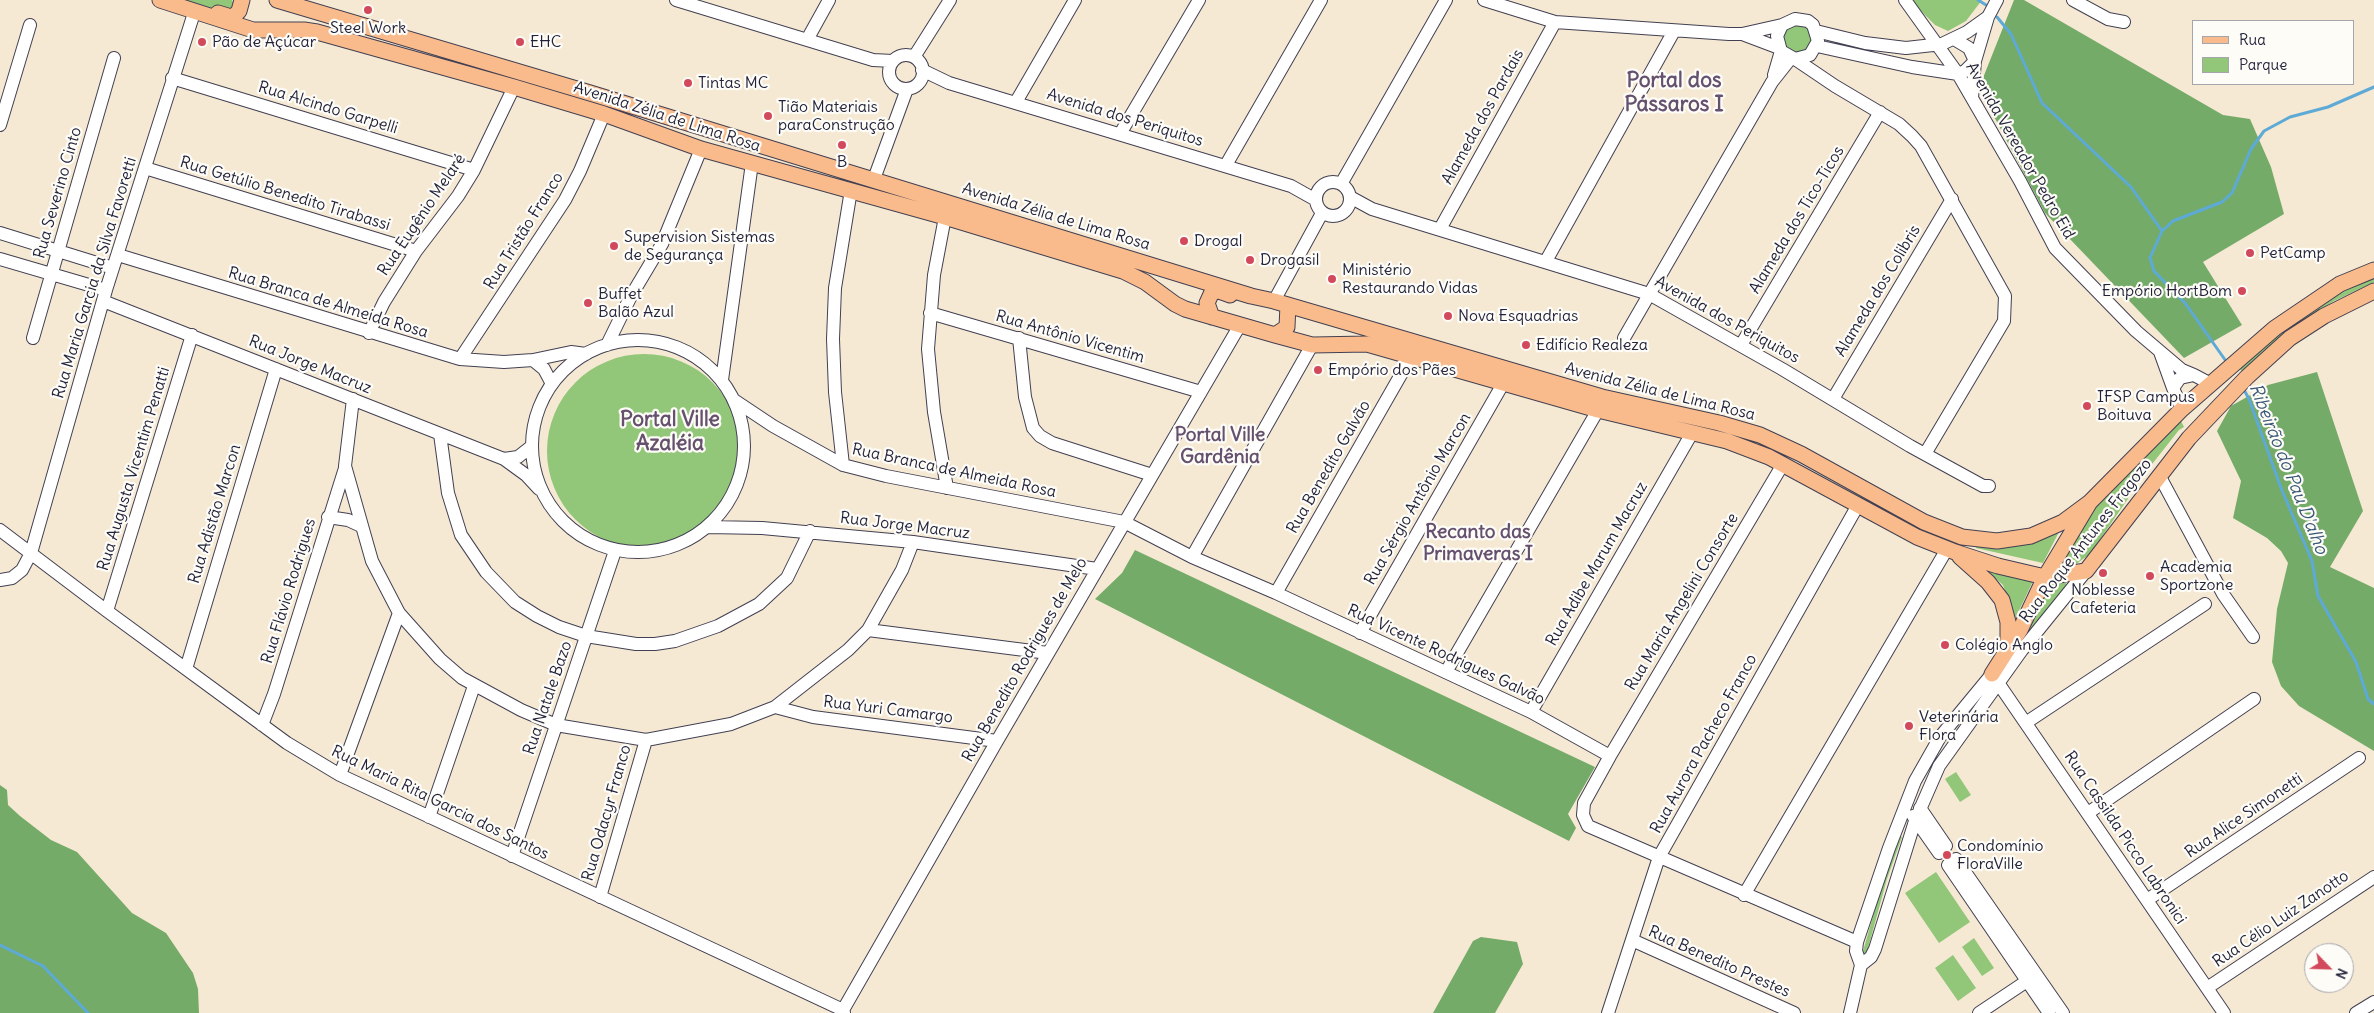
<!DOCTYPE html>
<html>
<head>
<meta charset="utf-8">
<style>
  body { margin:0 }
  #map { position:relative; width:2374px; height:1013px; overflow:hidden; background:#f6e9d4; font-family:Delius,sans-serif }
  canvas { display:block }
  .legend { position:absolute; left:2192px; top:20px; width:162px; height:65px; box-sizing:border-box; background:#fdfcf7; border:1px solid #a5a5ac; margin:0; padding:6px 9px; list-style:none; font-size:15px; color:#22223b }
  .legend li { display:flex; align-items:center; gap:10px; height:25px }
  .legend b { width:25px; border:1px solid #a5a5ac }
  .north { position:absolute; left:2304px; top:943px; width:50px; height:50px; box-sizing:border-box; background:#fdfcf7; border:1px solid #a5a5ac; border-radius:50%; rotate:114deg; font-size:14px; font-weight:700; line-height:20px; text-align:center; color:#22223b }
  .north::after { content:''; display:block; margin:auto; width:18px; height:22px; background:#d1495b; clip-path:polygon(50% 0,100% 100%,50% 72%,0 100%) }
</style>
</head>
<body>
<div id="map">
<canvas width="2374" height="1013"></canvas>
<ul class="legend">
<li><b style="height:6px;background:#fabb8c"></b>Rua</li>
<li><b style="height:14px;background:#92c678"></b>Parque</li>
</ul>
<div class="north">N</div>
</div>
<script>
const c = document.querySelector('canvas').getContext('2d');
c.lineJoin = 'round';
function paint(path, color) { c.fillStyle = color; c.fill(path, 'evenodd'); }
const poly = rows => new Path2D(rows.map(r => 'M' + r).join(''));
function stroke(path, color, width, dash) { c.strokeStyle = color; c.lineWidth = width; c.lineCap = dash ? 'butt' : 'round'; c.setLineDash(dash || []); c.stroke(path); }
function drawText(font, color, halo, rows, align = 'center') {
  c.font = font + ' Delius,sans-serif'; c.lineWidth = 4.5; c.setLineDash([]); c.textBaseline = 'middle'; c.strokeStyle = halo; c.fillStyle = color; for (const [text, x, y, turn = 0] of rows) {
    c.save(); c.translate(x, y); c.rotate((+turn || 0) * Math.PI / 180); c.textAlign = isNaN(turn) ? turn : align; if (halo) c.strokeText(text, 0, 0); c.fillText(text, 0, 0); c.restore();
  }
}
paint(poly([
  [183,0,232,0,235,6,226,14],
  [1910,0,1982,0,1966,21,1948,31,1935,25],
  [1793,23,1808,27,1813,42,1803,54,1788,53,1781,34],
  [2374,278,2374,282,2334,301,2305,319,2242,371,2236,366,2328,298],
  '547 451a97 97 0 1 1 194 0a97 97 0 1 1-194 0Z',
  [2180,419,2184,427,2179,430,2149,468,2090,554,2076,564,2067,568,2062,567,2060,565,2078,528,2118,477],
  [2061,528,2043,563,1976,548,1976,545],
  [1984,568,2033,581,2015,619,2003,585],
  [2050,582,2065,582,2067,585,2004,664],
  [1956,772,1971,795,1960,802,1945,779],
  [1899,836,1902,837,1887,879,1865,959,1861,958,1884,878],
  [1936,872,1970,922,1939,943,1905,893],
  [1974,938,1994,968,1982,976,1962,947],
  [1953,955,1976,988,1958,1001,1935,968]
]), '#92c678');
paint(poly([
  [2014,0,2024,0,2223,115,2250,119,2271,167,2284,214,2203,262,2242,325,2184,358,2045,213,1979,88],
  [2317,372,2363,511,2330,567,2374,588,2374,751,2299,706,2281,686,2272,662,2277,609,2288,563,2281,551,2267,538,2233,518,2241,481,2217,431,2231,406,2268,385],
  [1135,550,1595,767,1568,814,1576,828,1569,841,1095,599,1122,573],
  [0,785,7,790,8,805,20,816,51,840,77,852,132,913,166,933,193,973,198,989,199,1013,0,1013],
  [1481,937,1517,942,1523,964,1495,1013,1433,1013,1473,941]
]), '#75ab68');
stroke(poly([
  [1978,0,1986,5],
  [1997,17,2011,34,2042,103,2131,187,2162,231],
  [2228,364,2185,303,2154,271,2150,258,2162,231,2173,221,2222,202,2232,193,2251,149,2264,131,2290,117,2328,107,2374,87],
  [2243,388,2249,399,2281,488,2312,561,2318,596,2356,662,2368,699,2374,704],
  [0,945,43,966,88,1013]
]), '#5daad6', 3);
const minor = poly([
  [676,0,873,60,893,61],
  [1484,0,1555,22,1729,34,1742,34,1782,25],
  [1905,0,1958,74,2020,181,2055,248,2136,331,2182,370,2194,375],
  [2073,0,2108,19,2124,22],
  [1816,31,1865,43,1906,48,1942,44,1967,32,1988,17],
  [1742,34,1779,48],
  [808,38,829,0],
  [1954,39,1969,48,1975,61],
  [1817,46,1912,67,1958,74,1965,71,1975,61],
  '889 72a17 17 0 1 1 34 0a17 17 0 1 1-34 0Z',
  [914,57,950,0],
  [1795,59,1835,86,1899,124,1912,136,1921,146,2005,296,2004,321,1925,454],
  [922,70,949,83,1291,186,1316,200],
  [1774,75,1781,51,1777,36,1782,25,1795,19,1808,21,1813,25,1818,41,1810,55,1795,59,1781,51],
  [172,78,474,170],
  [1972,98,1975,61,1988,17,1997,0],
  [1016,102,1075,0],
  [0,125,30,25],
  [1120,134,1199,0],
  [1226,165,1321,0],
  [145,168,416,251],
  [874,179,907,89],
  '1316 199a17 17 0 1 1 34 0a17 17 0 1 1-34 0Z',
  [1341,184,1446,0],
  [1350,197,1372,209,1649,294,1782,369,1910,446,1983,486,1989,486],
  [945,217,934,275,928,349,934,412,947,488],
  [1440,229,1555,22],
  [0,233,113,268],
  [118,255,460,359,504,362,533,360,571,352,586,354],
  [0,259,106,290],
  [1546,261,1674,31],
  [103,301,504,459,526,475,539,489],
  [1274,301,1322,213],
  [930,313,1201,392],
  [369,333,384,302,416,251,458,196,474,170,514,87],
  [33,338,114,58],
  [1019,338,1025,397,1033,428,1040,436,1052,443,1152,475],
  [1624,338,1772,82,1791,58],
  '532 446a106 106 0 1 1 212 0a106 106 0 1 1-212 0Z',
  [607,345,631,296,662,244,701,149],
  [1741,345,1880,112],
  [2160,352,2173,388],
  [460,359,565,200,580,171,604,114],
  [533,360,544,369,552,384],
  [722,380,752,163],
  [353,399,345,466,372,561,399,613,440,659,462,678,521,710,556,725,646,740,731,724,775,707,848,650,868,630,902,570,913,542],
  [1833,399,1952,199],
  [734,400,773,426,843,465,886,476,1124,522,1192,557,1276,593,1531,712,1610,756,1584,803,1583,815,1588,826,1857,942],
  [2182,409,2173,388,2180,378,2194,375,2211,384],
  [440,434,448,493,461,535,486,572,515,602,537,616,559,627,586,636,636,644,655,644,675,641,718,626,759,604,787,578,810,531],
  [504,459,518,457,532,446],
  [843,465,835,392,833,339,835,288,851,190],
  [2159,475,2223,594,2253,637],
  [328,517,348,520,361,526],
  [708,527,762,528,913,542,1097,569],
  [0,530,107,611,287,743,340,775,843,1010],
  [1192,557,1312,345],
  [0,580,12,578,22,570,31,553,106,290,194,13],
  [1276,593,1411,357],
  [107,611,192,335],
  [868,630,1048,653],
  [1360,633,1504,382],
  [186,669,276,369],
  [1446,672,1598,410],
  [775,707,813,717,997,741],
  [1531,712,1692,433],
  [2027,722,2205,604],
  [262,725,274,694,345,468],
  [1610,756,1783,464],
  [340,775,399,613],
  [1920,808,1946,846],
  [2088,813,2254,699],
  [1913,816,1939,853],
  [429,817,474,686],
  [512,856,615,551],
  [1956,859,2063,1013],
  [1948,865,2049,1013],
  [1744,895,1947,549],
  [600,897,646,740],
  [2147,900,2359,758],
  [1632,940,1794,1013],
  [1861,965,1871,957,1875,949,1915,821,1939,766,2022,650,2086,571],
  [2207,988,2374,877],
  [844,1013,843,1010,997,741,1240,325],
  [1608,1013,1659,857,1858,505],
  [1850,1013,1861,965,1856,951,1857,942,1889,848,1915,781,1940,737,1992,674,2224,1013],
  [1979,1013,2033,977],
  [2356,1013,2374,1002]
]);
const major = poly([
  [160,0,253,30,304,30,317,32,514,87,604,114,701,149,945,217,1123,271,1145,282,1175,304,1185,309,1275,335,1312,345,1367,344,1598,410,1727,441,1769,457,1917,537,1955,552,1998,566,2045,577,2086,571,2189,438,2247,377,2290,338,2324,316,2374,291],
  [277,0,590,93,1251,296,1274,301,1602,397,1719,423,1760,435,1801,454,1924,522,1962,537,1997,541,2031,536,2063,522,2090,502],
  [218,13,231,17,234,16,239,11,242,0],
  [1212,317,1207,303,1212,292,1219,291,1230,295],
  [1275,335,1287,327,1288,305],
  [1960,557,1988,582,2002,600,2008,622,2008,648],
  [1992,674,2020,630,2045,577,2090,502,2182,409,2275,328,2340,284,2374,270]
]);
stroke(minor, '#424052', 14);
stroke(major, '#424052', 17);
stroke(minor, '#fff', 12);
stroke(major, '#fabb8c', 15);
for (const [x, y, r, color] of [
  [368,10,5,"#d1495b"],
  [202,42,5,"#d1495b"],
  [520,42,5,"#d1495b"],
  [688,83,5,"#d1495b"],
  [768,116,5,"#d1495b"],
  [842,145,5,"#d1495b"],
  [1184,241,5,"#d1495b"],
  [614,246,5,"#d1495b"],
  [2250,253,5,"#d1495b"],
  [1250,260,5,"#d1495b"],
  [1332,279,5,"#d1495b"],
  [2242,291,5,"#d1495b"],
  [588,303,5,"#d1495b"],
  [1448,316,5,"#d1495b"],
  [1526,345,5,"#d1495b"],
  [1318,370,5,"#d1495b"],
  [2087,406,5,"#d1495b"],
  [2103,573,5,"#d1495b"],
  [2150,576,5,"#d1495b"],
  [1945,645,5,"#d1495b"],
  [1909,726,5,"#d1495b"],
  [1947,855,5,"#d1495b"]
]) { const dot = new Path2D(); dot.arc(x, y, r, 0, 2 * Math.PI); c.fillStyle = color; c.fill(dot); stroke(dot, '#fdfcf7', 2); }
drawText('16px', '#22223b', '#fdfcf7', [
  ["Steel Work",368,28,"center"],
  ["Pão de Açúcar",212,42],
  ["EHC",530,42],
  ["Tintas MC",698,83],
  ["Tião Materiais",778,107],
  ["paraConstrução",778,125],
  ["B",842,162,"center"],
  ["Supervision Sistemas",624,237],
  ["de Segurança",624,255],
  ["Drogal",1194,241],
  ["PetCamp",2260,253],
  ["Drogasil",1260,260],
  ["Ministério",1342,270],
  ["Restaurando Vidas",1342,288],
  ["Empório HortBom",2232,291,"right"],
  ["Buffet",598,294],
  ["Balão Azul",598,312],
  ["Nova Esquadrias",1458,316],
  ["Edifício Realeza",1536,345],
  ["Empório dos Pães",1328,370],
  ["IFSP Campus",2097,397],
  ["Boituva",2097,415],
  ["Academia",2160,567],
  ["Sportzone",2160,585],
  ["Noblesse",2103,590,"center"],
  ["Cafeteria",2103,608,"center"],
  ["Colégio Anglo",1955,645],
  ["Veterinária",1919,717],
  ["Flora",1919,735],
  ["Condomínio",1957,846],
  ["FloraVille",1957,864]
], 'left');
drawText('16px', '#22223b', '#fdfcf7', [
  ["Rua Alcindo Garpelli",328,108,17],
  ["Avenida Zélia de Lima Rosa",667,117,18],
  ["Alameda dos Pardais",1483,117,-61],
  ["Avenida dos Periquitos",1125,118,17],
  ["Avenida Vereador Pedro Eid",2020,151,60],
  ["Rua Severino Cinto",58,193,-74],
  ["Rua Getúlio Benedito Tirabassi",285,194,17],
  ["Rua Eugênio Melaré",422,215,-56],
  ["Avenida Zélia de Lima Rosa",1056,217,17],
  ["Alameda dos Tico-Ticos",1797,220,-59],
  ["Rua Tristão Franco",524,231,-58],
  ["Rua Maria Garcia da Silva Favoretti",95,278,-73],
  ["Alameda dos Colibris",1878,291,-59],
  ["Rua Branca de Almeida Rosa",328,303,17],
  ["Avenida dos Periquitos",1727,320,29],
  ["Rua Antônio Vicentim",1070,337,16],
  ["Rua Jorge Macruz",310,365,22],
  ["Avenida Zélia de Lima Rosa",1660,392,14],
  ["Rua Benedito Galvão",1329,467,-60],
  ["Rua Augusta Vicentim Penatti",134,469,-73],
  ["Rua Branca de Almeida Rosa",954,471,12],
  ["Rua Sérgio Antônio Marcon",1418,499,-60],
  ["Rua Adistão Marcon",215,514,-73],
  ["Rua Jorge Macruz",905,526,7],
  ["Rua Roque Antunes Fragozo",2086,541,-52],
  ["Rua Adibe Marum Macruz",1597,564,-60],
  ["Rua Flávio Rodrigues",289,591,-73],
  ["Rua Maria Angelini Consorte",1682,602,-59],
  ["Rua Vicente Rodrigues Galvão",1446,655,25],
  ["Rua Benedito Rodrigues de Melo",1025,660,-60],
  ["Rua Natale Bazo",548,698,-71],
  ["Rua Yuri Camargo",888,710,7],
  ["Rua Aurora Pacheco Franco",1704,744,-61],
  ["Rua Maria Rita Garcia dos Santos",440,803,26],
  ["Rua Odacyr Franco",607,813,-74],
  ["Rua Alice Simonetti",2244,816,-34],
  ["Rua Cassilda Picco Labronici",2125,838,56],
  ["Rua Célio Luiz Zanotto",2281,919,-34],
  ["Rua Benedito Prestes",1719,962,24]
]);
drawText('italic 18px', '#3a5879', '#fdfcf7', [
  ["Ribeirão do Pau D'alho",2288,469,68]
]);
drawText('bold 19px', '#65516f', '#fdfcf7', [
  ["Portal Ville",1220,436],
  ["Gardênia",1220,458],
  ["Recanto das",1478,533],
  ["Primaveras I",1478,555]
]);
drawText('bold 21px', '#65516f', '#fdfcf7', [
  ["Portal dos",1674,81],
  ["Pássaros I",1674,105],
  ["Portal Ville",670,420],
  ["Azaléia",670,444]
]);
</script>
</body>
</html>
